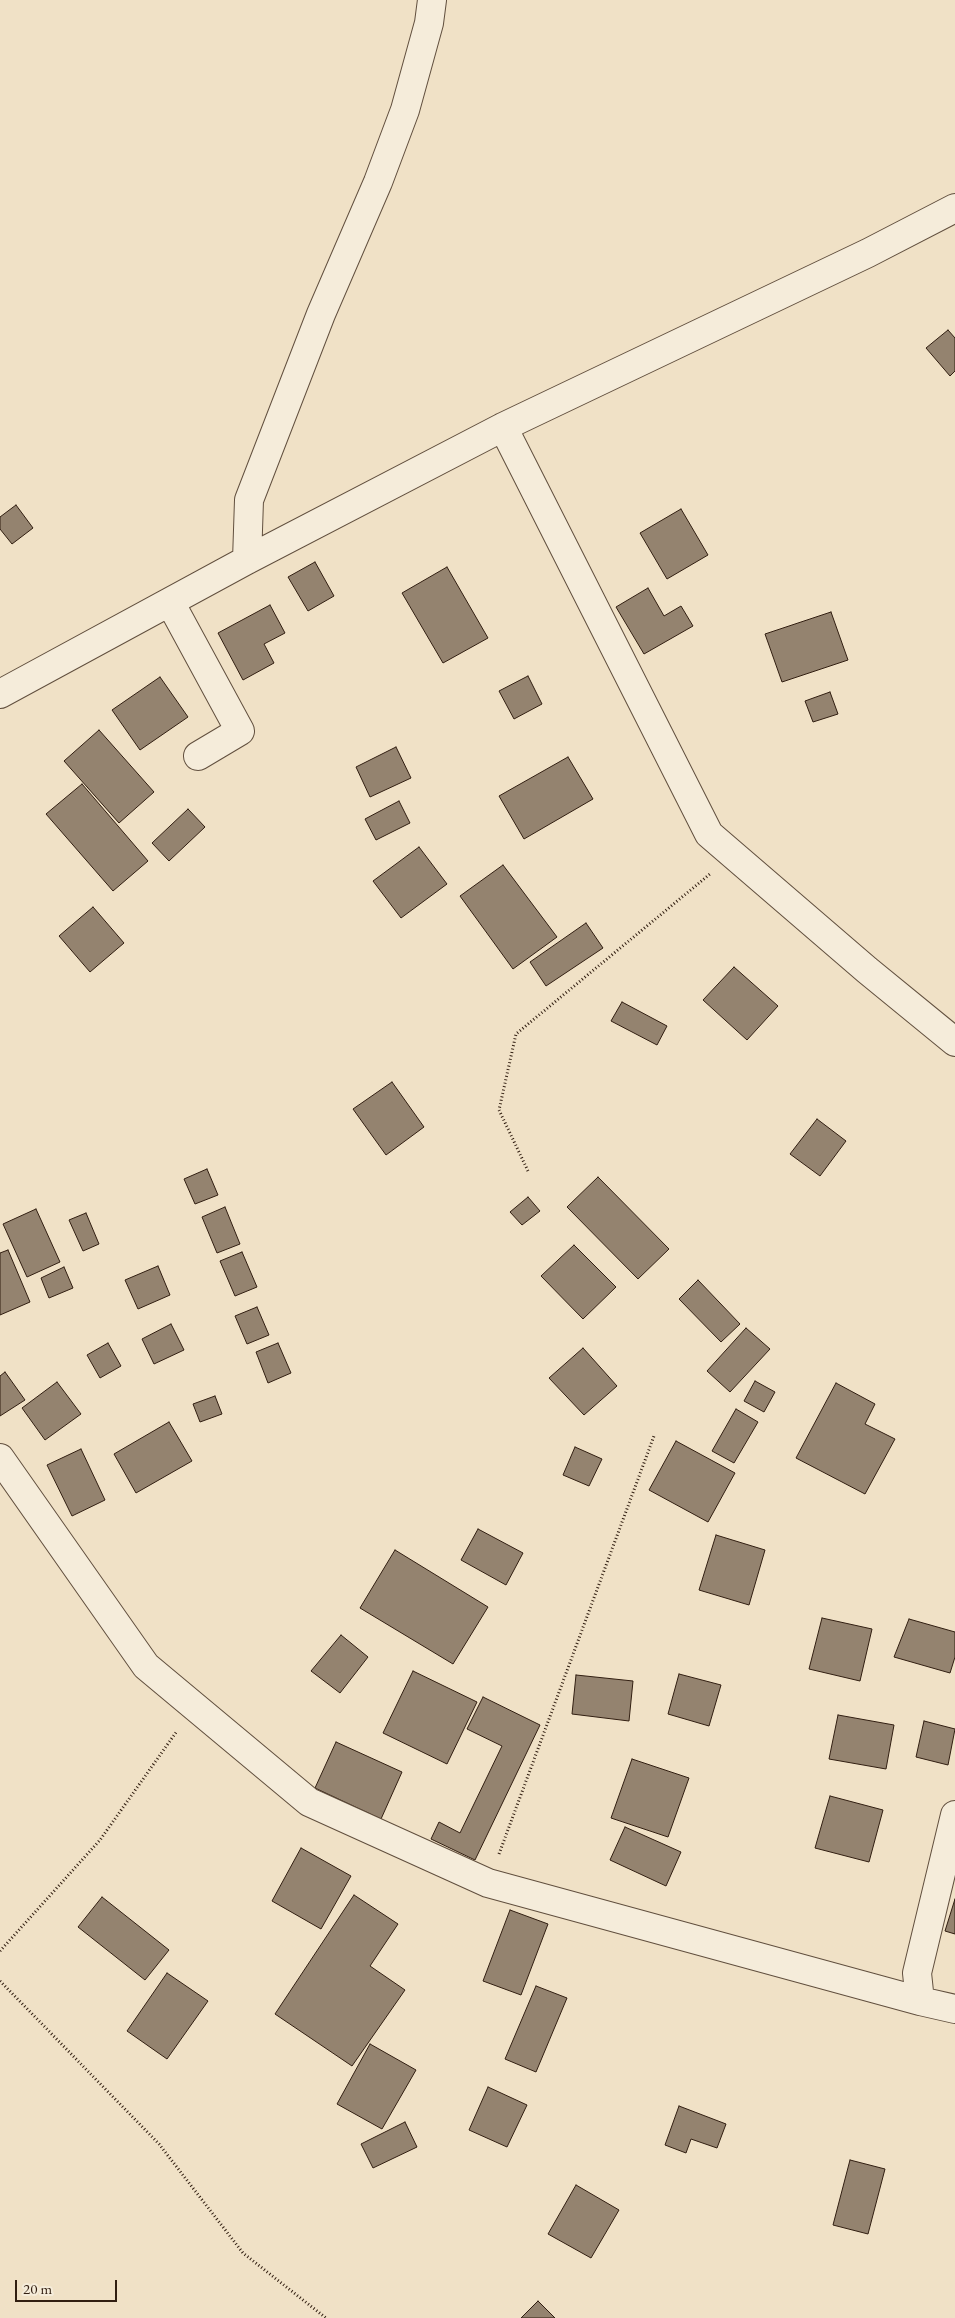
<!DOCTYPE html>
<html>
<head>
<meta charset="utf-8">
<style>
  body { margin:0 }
  #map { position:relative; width:955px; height:2318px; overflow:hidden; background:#f0e1c6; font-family:"EB Garamond",serif }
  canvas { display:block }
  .scale { position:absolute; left:15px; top:2280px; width:102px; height:22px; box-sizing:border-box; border:2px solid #311e11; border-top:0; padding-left:6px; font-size:15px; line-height:18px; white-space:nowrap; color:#311e11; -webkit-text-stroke:4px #f5ecda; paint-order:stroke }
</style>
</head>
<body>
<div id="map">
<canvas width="955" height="2318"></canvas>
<div class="scale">20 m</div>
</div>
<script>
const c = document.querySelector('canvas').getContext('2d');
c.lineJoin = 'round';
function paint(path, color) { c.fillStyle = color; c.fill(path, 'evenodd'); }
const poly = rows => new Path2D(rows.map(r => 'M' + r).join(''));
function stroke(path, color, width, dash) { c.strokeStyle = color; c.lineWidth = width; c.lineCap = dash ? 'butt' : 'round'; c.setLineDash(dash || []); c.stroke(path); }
const building = poly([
  [948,330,955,338,955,371,950,376,926,348,948,330],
  [16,505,33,528,12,544,0,529,0,517,16,505],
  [681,509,708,555,667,579,640,533,681,509],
  [315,562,334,596,308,611,288,577,315,562],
  [447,567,488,638,443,663,402,593,447,567],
  [648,588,664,616,681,606,693,626,644,654,616,607,648,588],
  [270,605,285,633,264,644,274,663,243,680,218,633,270,605],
  [831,612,848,660,782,682,765,634,831,612],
  [528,676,542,704,514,719,499,691,528,676],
  [160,677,188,717,140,750,112,710,160,677],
  [830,692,838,714,813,722,805,701,830,692],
  [99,730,154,792,119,823,64,761,99,730],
  [396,747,411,778,370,797,356,767,396,747],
  [568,757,593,799,524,839,499,796,568,757],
  [82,784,148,861,113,891,46,814,82,784],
  [399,801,410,823,376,840,365,819,399,801],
  [188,809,205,827,169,861,152,843,188,809],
  [419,847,447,884,401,918,373,881,419,847],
  [503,865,557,937,513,969,460,896,503,865],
  [93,907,124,943,90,972,59,936,93,907],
  [586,923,603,948,546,986,530,962,586,923],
  [734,967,778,1006,747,1040,703,1000,734,967],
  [622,1002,667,1026,657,1045,611,1021,622,1002],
  [392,1082,424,1127,386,1155,353,1109,392,1082],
  [817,1119,846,1141,820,1176,790,1154,817,1119],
  [207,1169,218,1195,195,1204,184,1179,207,1169],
  [598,1177,669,1249,638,1279,567,1207,598,1177],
  [528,1197,540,1211,522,1225,510,1212,528,1197],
  [225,1207,240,1244,217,1253,202,1217,225,1207],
  [36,1209,60,1262,27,1277,3,1224,36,1209],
  [86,1213,99,1244,83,1251,69,1220,86,1213],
  [574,1245,616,1287,583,1319,541,1276,574,1245],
  [8,1250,30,1302,0,1315,0,1253,8,1250],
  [242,1252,257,1287,235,1296,220,1261,242,1252],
  [158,1266,170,1295,138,1309,125,1280,158,1266],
  [64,1267,73,1288,49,1298,41,1278,64,1267],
  [698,1280,740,1324,721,1342,679,1299,698,1280],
  [257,1307,269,1335,247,1344,235,1316,257,1307],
  [171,1324,184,1350,154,1364,142,1339,171,1324],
  [746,1328,770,1349,730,1392,707,1371,746,1328],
  [108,1343,121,1366,100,1378,87,1355,108,1343],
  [278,1343,291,1373,268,1383,256,1352,278,1343],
  [583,1348,617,1386,584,1415,549,1378,583,1348],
  [5,1372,25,1400,0,1416,0,1376,5,1372],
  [755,1381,775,1392,764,1412,744,1401,755,1381],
  [57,1382,81,1414,45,1440,22,1408,57,1382],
  [836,1383,875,1404,865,1424,895,1439,865,1494,796,1458,836,1383],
  [215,1396,222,1414,200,1422,193,1404,215,1396],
  [736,1409,758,1422,734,1463,712,1451,736,1409],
  [169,1422,192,1461,136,1493,114,1454,169,1422],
  [676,1441,735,1473,708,1522,649,1490,676,1441],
  [575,1447,602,1459,589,1486,563,1475,575,1447],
  [81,1449,105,1500,72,1516,47,1465,81,1449],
  [478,1529,523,1553,506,1585,461,1560,478,1529],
  [716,1535,765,1550,749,1605,699,1590,716,1535],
  [395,1550,488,1607,453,1664,360,1608,395,1550],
  [822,1618,872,1629,860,1681,809,1669,822,1618],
  [909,1619,955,1632,955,1657,950,1673,894,1657,909,1619],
  [341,1635,368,1657,340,1693,311,1671,341,1635],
  [413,1671,477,1702,447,1764,383,1733,413,1671],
  [679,1674,721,1685,709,1726,668,1714,679,1674],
  [576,1675,633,1681,629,1721,572,1714,576,1675],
  [483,1697,540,1725,475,1860,431,1839,439,1822,460,1833,502,1746,467,1729,483,1697],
  [838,1715,894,1725,886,1769,829,1759,838,1715],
  [924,1721,955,1729,948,1765,916,1757,924,1721],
  [336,1742,402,1772,381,1819,315,1788,336,1742],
  [632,1759,689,1778,668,1837,611,1818,632,1759],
  [830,1796,883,1810,869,1862,815,1848,830,1796],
  [625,1827,681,1852,666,1886,610,1860,625,1827],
  [301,1848,351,1876,321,1929,272,1901,301,1848],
  [354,1895,398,1924,370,1966,405,1990,352,2066,275,2014,354,1895],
  [102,1897,169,1950,145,1980,78,1927,102,1897],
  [955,1899,955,1934,945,1931,955,1899],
  [510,1910,548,1924,521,1995,483,1981,510,1910],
  [167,1973,208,2001,167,2059,127,2031,167,1973],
  [536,1986,567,1998,536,2072,505,2059,536,1986],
  [370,2044,416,2070,382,2129,337,2104,370,2044],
  [488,2087,527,2105,507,2147,469,2130,488,2087],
  [679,2106,726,2124,717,2148,691,2139,686,2153,665,2145,679,2106],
  [405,2122,417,2147,373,2168,361,2144,405,2122],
  [850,2160,885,2169,868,2234,833,2225,850,2160],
  [576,2185,619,2210,591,2258,548,2234,576,2185],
  [538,2301,555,2318,521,2318,538,2301]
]);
paint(building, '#94836f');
stroke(building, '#311e11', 1);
const minor = poly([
  [503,427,709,834,867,970,955,1042],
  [247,560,249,500,321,314,378,182,405,110,429,23,432,0],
  [170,602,240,731,198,756],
  [0,694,247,560,503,427,868,253,955,208],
  [0,1458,146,1666,309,1802,488,1883,920,2001],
  [955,1815,917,1973,920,2001,955,2009]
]);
stroke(minor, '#614f3e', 30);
stroke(poly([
  [528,1171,499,1110,516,1034,710,874],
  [499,1854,654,1436],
  [0,1951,100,1840,177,1731],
  [0,1981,159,2144,243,2253,326,2318]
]), '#311e11', 3, [1, 2.5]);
stroke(minor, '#f5ecda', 28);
</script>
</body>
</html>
